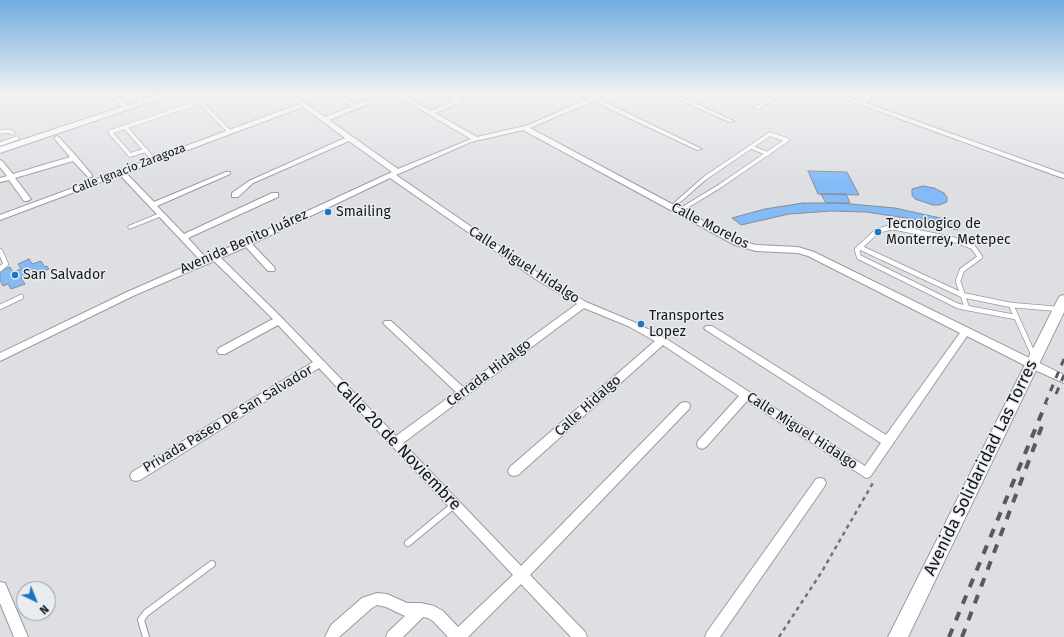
<!DOCTYPE html>
<html>
<head>
<meta charset="utf-8">
<style>
  body { margin:0 }
  #map { position:relative; width:1064px; height:637px; overflow:hidden; background:#dddfe3; font-family:"Fira Sans",sans-serif }
  canvas { display:block }
  .north { position:absolute; left:16px; top:581px; width:40px; height:40px; box-sizing:border-box; background:#eaedf0; border:1px solid #95979a; border-radius:50%; rotate:137deg; font-size:11px; font-weight:700; line-height:16px; text-align:center; color:#161718 }
  .north::after { content:''; display:block; margin:auto; width:14px; height:18px; background:#1976c3; clip-path:polygon(50% 0,100% 100%,50% 72%,0 100%) }
</style>
</head>
<body>
<div id="map">
<canvas width="1064" height="637"></canvas>
<div class="north">N</div>
</div>
<script>
const c = document.querySelector('canvas').getContext('2d');
c.lineJoin = 'round';
function paint(path, color) { c.fillStyle = color; c.fill(path, 'evenodd'); }
const poly = rows => new Path2D(rows.map(r => 'M' + r).join(''));
function stroke(path, color, width, dash) { c.strokeStyle = color; c.lineWidth = width; c.lineCap = dash ? 'butt' : 'round'; c.setLineDash(dash || []); c.stroke(path); }
function drawText(font, color, halo, rows, align = 'center') {
  c.font = font + ' "Fira Sans",sans-serif'; c.lineWidth = 3; c.setLineDash([]); c.textBaseline = 'middle'; c.strokeStyle = halo; c.fillStyle = color; for (const [text, x, y, turn = 0] of rows) {
    c.save(); c.translate(x, y); c.rotate((+turn || 0) * Math.PI / 180); c.textAlign = isNaN(turn) ? turn : align; if (halo) c.strokeText(text, 0, 0); c.fillText(text, 0, 0); c.restore();
  }
}
const building = poly([
  [808,171,847,172,859,195,818,194,808,171],
  [923,186,934,188,944,193,947,197,947,202,939,205,933,205,915,199,912,195,912,189,923,186],
  [821,194,846,194,850,203,826,203,821,194],
  [803,203,840,203,895,208,958,222,958,230,913,219,866,212,831,211,789,214,741,225,732,218,765,209,803,203],
  [29,259,32,264,41,261,45,267,47,266,49,269,43,271,42,269,21,278,25,284,11,289,8,284,3,286,0,280,0,271,10,267,13,272,21,269,18,264,29,259]
]);
paint(building, '#83bbf8');
stroke(building, '#898c8f', 1);
const laneFar2 = poly([
  [192,94,230,132],
  [125,127,154,160],
  [0,132,9,131,13,133],
  [0,144,17,138],
  [751,147,768,154],
  [146,150,130,155,110,132,200,102],
  [672,207,705,178,770,134,787,140,720,186,679,211],
  [130,227,162,214],
  [889,228,896,228]
]);
const laneFar1 = poly([
  [892,227,952,239,973,247,980,257,962,270,958,281,967,308,958,306,859,257,857,250,877,231,892,227],
  [859,247,962,295,1011,305],
  [0,251,6,264,0,269],
  [0,307,21,297],
  [967,308,1015,317],
  [1034,356,1011,305,1059,309]
]);
const lane = poly([
  [408,543,454,505],
  [146,637,141,620,146,613,212,564]
]);
const street = poly([
  [109,94,116,94,128,107,128,109,124,109,109,94],
  [132,94,139,94,146,102,141,103,132,94],
  [286,94,293,94,325,117,351,107,335,94,342,94,356,105,384,94,393,94,329,120,398,169,471,139,394,94,402,94,431,111,455,101,445,94,453,94,462,100,462,102,435,113,477,137,529,125,598,94,607,94,598,99,702,149,697,150,593,101,530,128,741,241,756,245,798,247,814,252,1064,375,1064,383,1028,367,967,336,870,477,866,478,747,401,706,447,702,449,698,447,697,444,698,441,739,396,663,345,518,475,514,476,510,475,508,471,510,467,655,341,628,326,584,308,403,443,521,566,681,403,685,402,689,403,690,406,689,409,530,575,585,632,587,637,571,637,521,584,468,637,448,637,433,621,428,618,423,617,403,637,386,637,388,632,405,616,386,607,377,605,372,608,339,637,325,637,331,625,362,598,377,593,387,594,407,603,421,603,434,606,443,611,458,627,513,575,319,368,140,480,136,481,132,480,130,476,132,472,313,362,278,325,225,354,219,354,217,351,219,348,273,319,214,261,133,296,0,361,0,353,127,292,200,260,120,175,0,220,0,215,299,104,286,94],
  [303,107,345,138,249,181,232,193,232,197,238,197,253,183,349,141,392,172,206,258,188,238,278,197,278,193,272,193,184,234,157,206,230,174,230,172,226,172,154,202,126,173,303,107],
  [523,130,735,245,756,251,798,253,808,256,960,333,886,435,712,326,706,326,704,328,706,330,881,443,865,466,665,338,634,322,586,302,543,276,396,175,471,142,523,130],
  [390,178,537,280,577,304,463,387,391,321,385,321,383,323,385,325,456,392,396,436,282,318,221,258,246,247,268,271,274,271,275,269,274,267,252,244,390,178],
  [667,94,675,94,734,121,729,122,667,94],
  [777,94,785,94,758,109,753,108,777,94],
  [832,94,841,94,861,101,868,94,874,94,866,103,1064,174,1064,178,1060,177,832,94],
  [57,136,59,137,77,157,92,175,92,177,88,177,73,161,15,178,31,199,27,201,24,201,9,180,0,182,0,178,7,176,0,167,0,160,2,161,13,174,70,157,54,138,57,136],
  [820,478,824,479,826,483,824,487,720,637,705,637,707,632,816,479,820,478],
  [0,582,5,583,28,637,14,637,0,603,0,582]
]);
const secondary = poly([
  [161,94,174,94,0,153,0,147,161,94],
  [1064,295,1064,312,908,637,888,637,1058,299,1060,296,1064,295]
]);
stroke(laneFar2, '#999b9e', 5);
stroke(laneFar1, '#999b9e', 6);
stroke(lane, '#999b9e', 8);
stroke(street, '#999b9e', 2);
stroke(secondary, '#999b9e', 2);
stroke(poly([
  [779,637,821,573,874,481]
]), '#717275', 2.5, [4, 4]);
stroke(laneFar2, '#fff', 3.5);
stroke(laneFar1, '#fff', 4.5);
stroke(lane, '#fff', 6);
paint(street, '#fff');
paint(secondary, '#fff');
stroke(poly([
  [1056,394,1064,375],
  [1045,404,1064,359]
]), '#585a5c', 3, [7, 7]);
stroke(poly([
  [949,637,1046,403],
  [962,637,1042,426]
]), '#585a5c', 4, [9, 9]);
const sky = c.createLinearGradient(0, 0, 0, 183);
sky.addColorStop(0, '#70ace0');
sky.addColorStop(0.51, '#f0f1f2');
sky.addColorStop(1, '#f0f1f200');
c.fillStyle = sky;
c.fillRect(0, 0, 1064, 183);
for (const [x, y, r, color] of [
  [328,212,4,"#1976c3"],
  [878,232,4,"#1976c3"],
  [15,275,4,"#1976c3"],
  [641,324,4,"#1976c3"]
]) { const dot = new Path2D(); dot.arc(x, y, r, 0, 2 * Math.PI); c.fillStyle = color; c.fill(dot); stroke(dot, '#eaedf0', 1.5); }
drawText('12px', '#161718', '#eaedf0', [
  ["Calle Ignacio Zaragoza",129,169,-21]
]);
drawText('14px', '#161718', '#eaedf0', [
  ["Smailing",336,212],
  ["Tecnologico de",886,224],
  ["Monterrey, Metepec",886,240],
  ["San Salvador",23,275],
  ["Transportes",649,316],
  ["Lopez",649,332]
], 'left');
drawText('14px', '#161718', '#eaedf0', [
  ["Calle Morelos",710,226,27],
  ["Avenida Benito Juárez",244,242,-24],
  ["Calle Miguel Hidalgo",524,265,33],
  ["Cerrada Hidalgo",489,373,-37],
  ["Calle Hidalgo",588,406,-42],
  ["Privada Paseo De San Salvador",228,419,-31],
  ["Calle Miguel Hidalgo",802,431,33]
]);
drawText('17px', '#161718', '#eaedf0', [
  ["Calle 20 de Noviembre",398,446,46],
  ["Avenida Solidaridad Las Torres",981,468,-64]
]);
</script>
</body>
</html>
